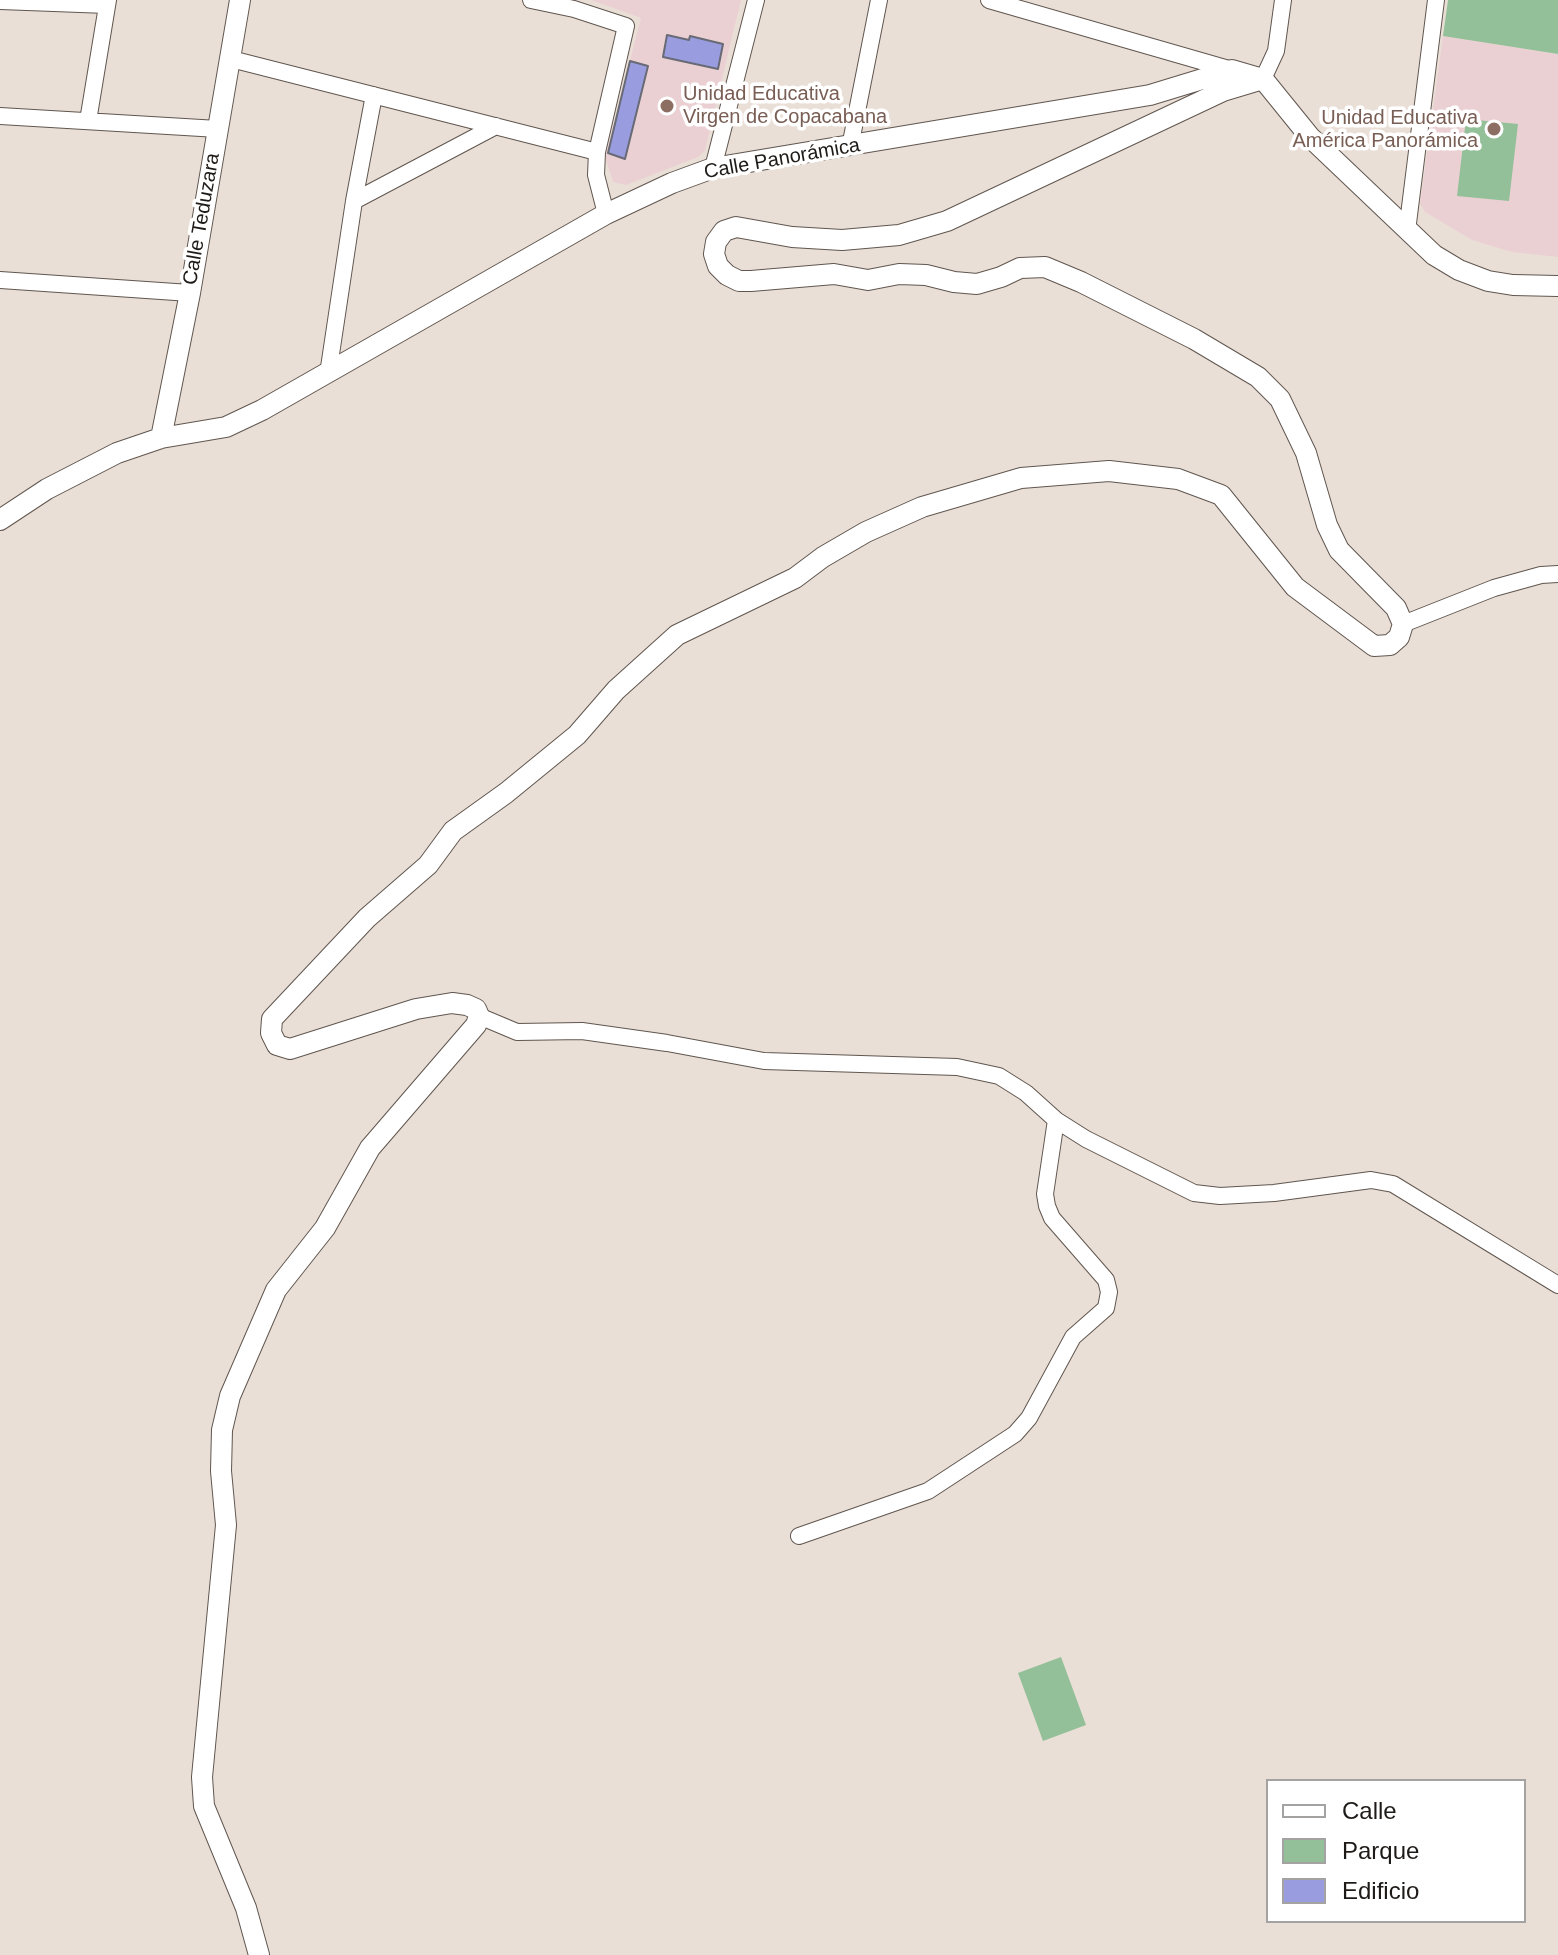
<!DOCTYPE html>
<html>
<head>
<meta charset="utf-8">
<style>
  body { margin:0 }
  #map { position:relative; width:1558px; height:1955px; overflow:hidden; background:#eadfd6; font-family:Arial,sans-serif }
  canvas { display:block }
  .legend { position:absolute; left:1266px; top:1779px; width:260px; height:144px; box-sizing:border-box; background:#fff; border:2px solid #a5a3a2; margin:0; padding:10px 14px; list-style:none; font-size:24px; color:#1e1a17 }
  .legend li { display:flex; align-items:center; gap:16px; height:40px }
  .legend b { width:40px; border:2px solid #a5a3a2 }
</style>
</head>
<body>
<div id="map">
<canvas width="1558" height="1955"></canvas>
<ul class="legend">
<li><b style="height:10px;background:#fff"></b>Calle</li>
<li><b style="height:22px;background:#93c099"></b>Parque</li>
<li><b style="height:22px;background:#999ddf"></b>Edificio</li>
</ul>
</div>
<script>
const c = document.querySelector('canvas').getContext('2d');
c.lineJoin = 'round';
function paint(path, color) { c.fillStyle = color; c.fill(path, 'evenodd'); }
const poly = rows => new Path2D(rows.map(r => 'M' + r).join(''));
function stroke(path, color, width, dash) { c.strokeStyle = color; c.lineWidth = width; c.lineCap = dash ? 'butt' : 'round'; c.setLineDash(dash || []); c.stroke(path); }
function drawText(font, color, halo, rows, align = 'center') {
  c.font = font + ' Arial,sans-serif'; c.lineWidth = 7; c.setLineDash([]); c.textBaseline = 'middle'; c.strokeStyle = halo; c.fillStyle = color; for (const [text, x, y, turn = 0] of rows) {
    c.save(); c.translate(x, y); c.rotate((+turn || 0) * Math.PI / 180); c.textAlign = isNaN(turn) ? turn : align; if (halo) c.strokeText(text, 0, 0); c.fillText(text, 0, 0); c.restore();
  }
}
paint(poly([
  [591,0,741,0,705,150,698,157,626,185,613,182,606,160,606,153,641,18],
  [1443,36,1558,54,1558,257,1512,252,1472,240,1425,212,1420,204]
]), '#ead0d3');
paint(poly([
  [1448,0,1558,0,1558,54,1443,36],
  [1466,119,1518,124,1509,201,1457,196],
  [1061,1657,1086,1725,1043,1741,1018,1673]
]), '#93c099');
const building = poly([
  [667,35,689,40,690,36,723,44,718,69,663,57,667,35],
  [630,61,648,66,625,159,608,153,630,61]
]);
paint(building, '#999ddf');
stroke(building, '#686a75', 2);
const minor = poly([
  [531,0,574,9,626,26,597,152,596,175,606,214],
  [989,0,1232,70],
  [0,1,107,5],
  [231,59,597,152],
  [1263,79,1276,51,1283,0],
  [0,116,218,129],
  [88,121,108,0],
  [850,147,879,0],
  [713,168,756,0],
  [354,201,496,126],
  [1407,231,1436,0],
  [0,280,190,293],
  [328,374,354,201,374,95],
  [1403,624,1494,588,1541,575,1558,574],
  [479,1016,517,1032,582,1031,667,1043,764,1061,957,1067,999,1076,1026,1093,1056,1120,1086,1139,1194,1193,1220,1196,1274,1193,1371,1180,1393,1184,1558,1285],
  [799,1536,928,1491,1015,1434,1029,1418,1073,1337,1106,1308,1109,1292,1106,1280,1052,1218,1047,1206,1045,1194,1056,1120]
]);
const tertiary = poly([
  [161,438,190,293,240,0],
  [0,520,47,489,117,453,161,438,226,427,262,410,606,214,672,183,713,168,1150,95,1232,70,1263,79,1310,137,1434,255,1459,270,1488,281,1513,285,1558,286],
  [259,1955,246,1908,204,1806,202,1777,226,1525,221,1471,222,1430,230,1396,276,1290,325,1228,370,1148,476,1025,479,1016,476,1009,467,1005,452,1003,416,1009,290,1049,277,1045,271,1033,272,1019,367,918,428,865,453,831,506,793,577,735,616,690,677,635,795,578,823,557,866,532,922,507,1021,478,1109,471,1178,479,1221,495,1295,587,1374,646,1390,645,1399,637,1403,624,1396,608,1339,550,1327,525,1306,453,1280,399,1258,377,1194,339,1081,282,1045,267,1020,268,1001,277,977,284,954,282,926,275,899,274,868,280,834,274,751,281,739,281,727,275,718,266,714,254,716,242,724,231,736,227,792,237,842,240,899,235,947,221,1223,91,1263,79]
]);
stroke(minor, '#60564f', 18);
stroke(tertiary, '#60564f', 22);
stroke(minor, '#fff', 16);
stroke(tertiary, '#fff', 20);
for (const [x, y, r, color] of [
  [667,106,8,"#8d6e63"],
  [1494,129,8,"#8d6e63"]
]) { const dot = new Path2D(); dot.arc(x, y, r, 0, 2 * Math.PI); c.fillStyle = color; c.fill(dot); stroke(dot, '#fff', 3); }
drawText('20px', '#785e54', '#fff', [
  ["Unidad Educativa",683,94],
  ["Virgen de Copacabana",683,117],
  ["Unidad Educativa",1478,118,"right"],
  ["América Panorámica",1478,141,"right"]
], 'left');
drawText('20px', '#1e1a17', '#fff', [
  ["Calle Panorámica",782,159,-10],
  ["Calle Teduzara",202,219,-80]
]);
</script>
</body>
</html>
